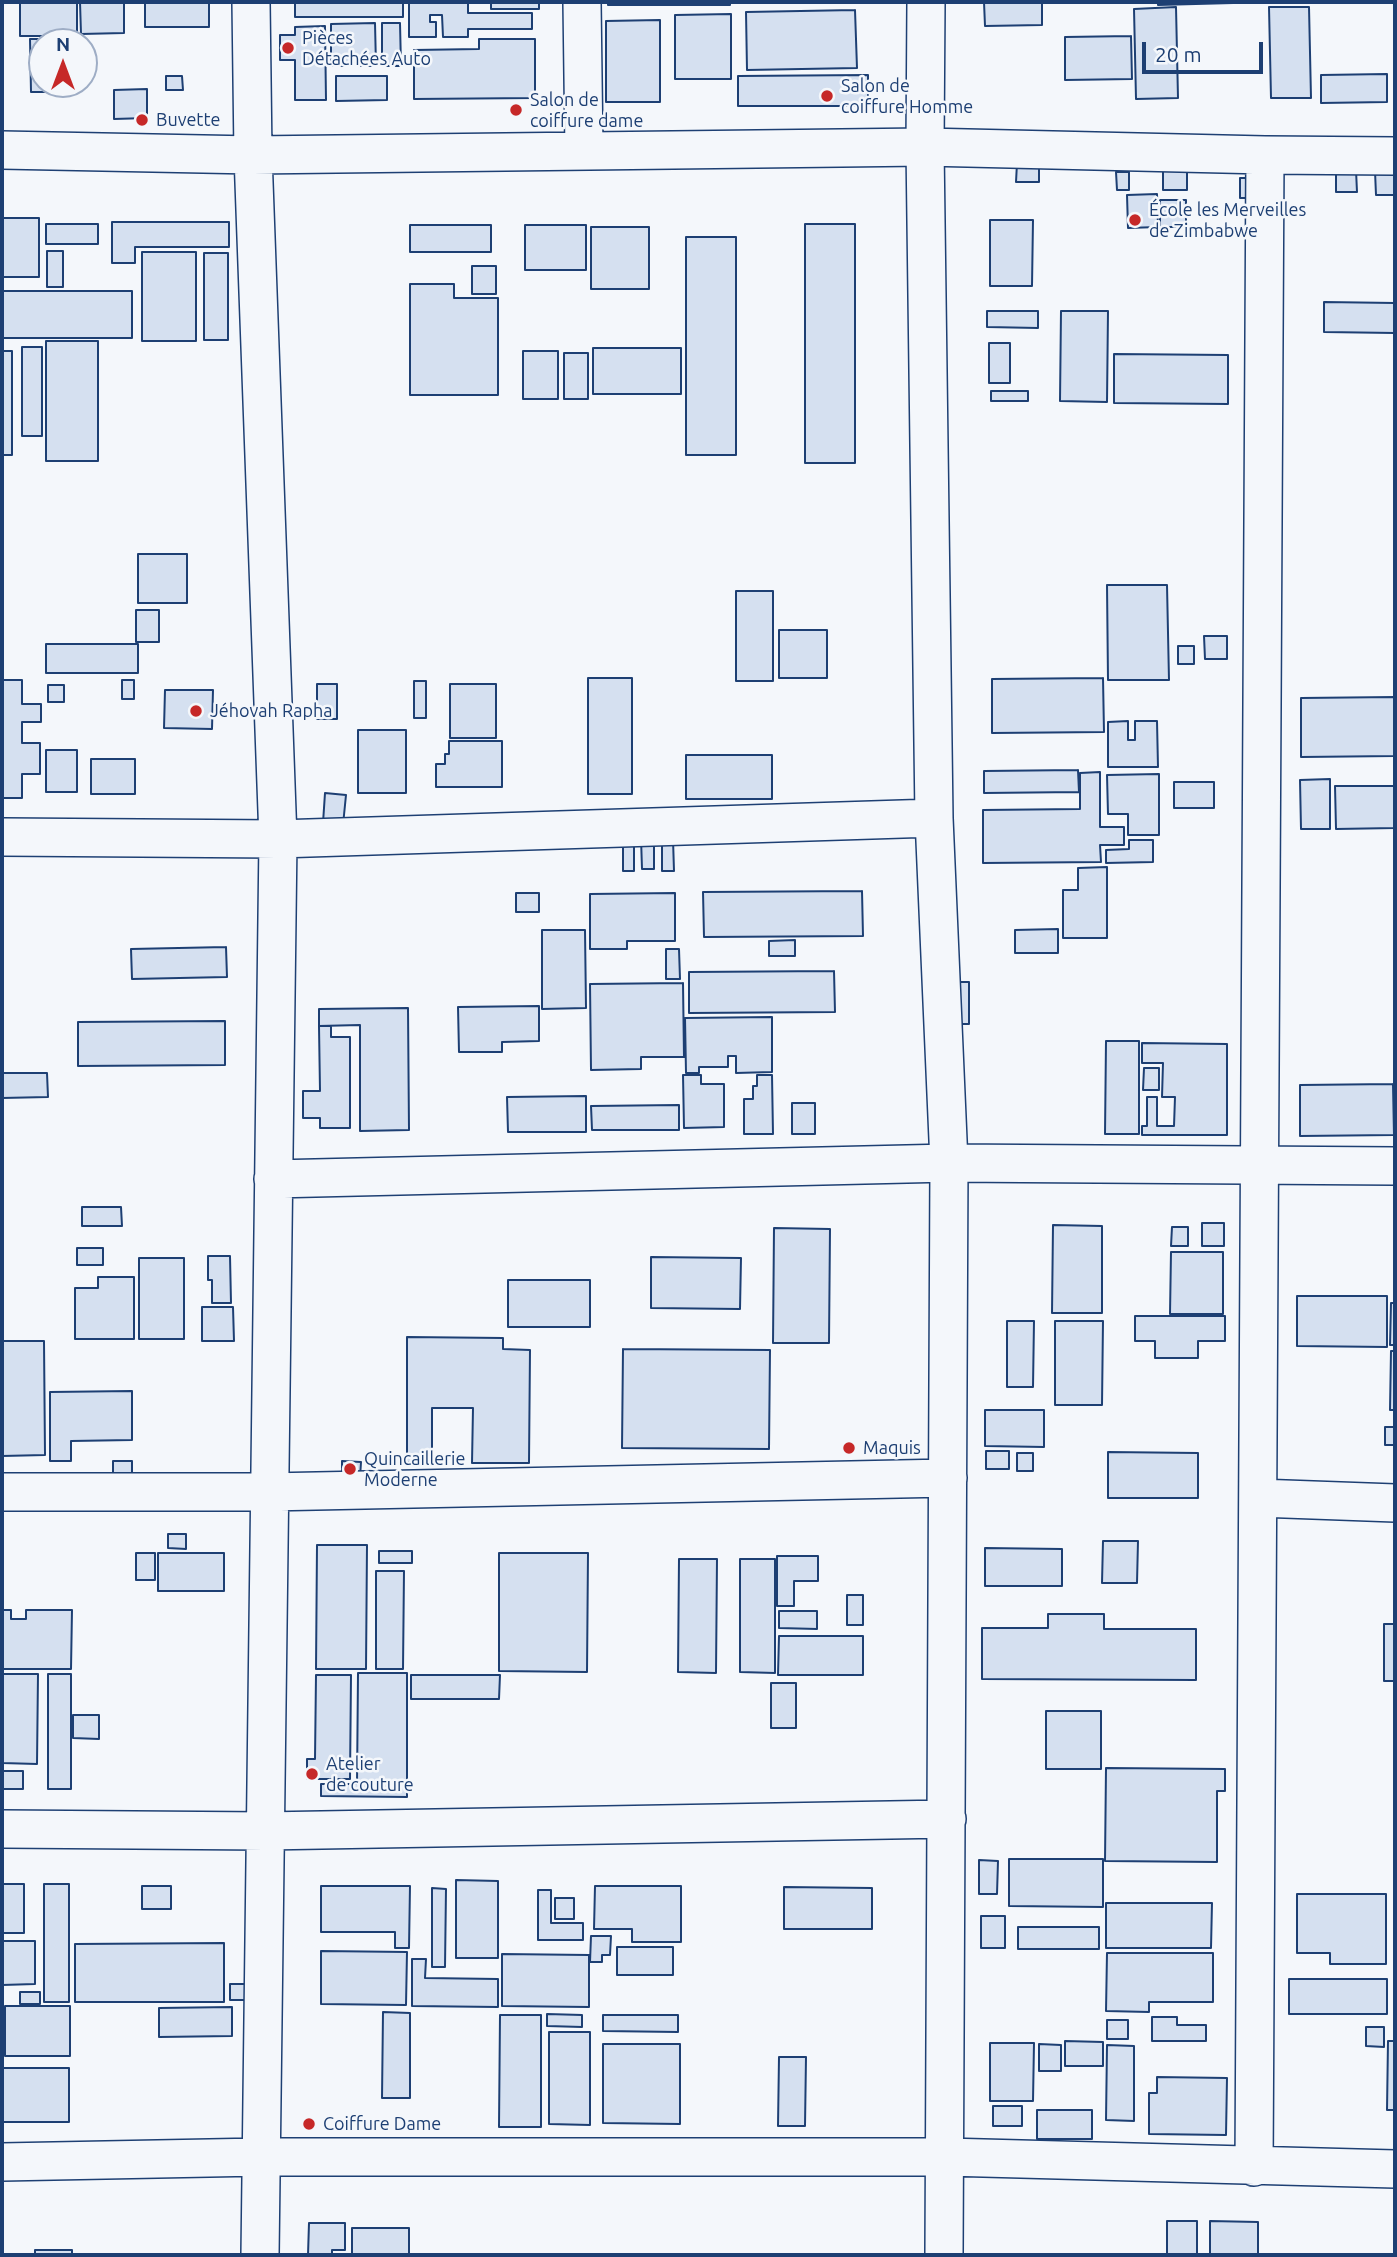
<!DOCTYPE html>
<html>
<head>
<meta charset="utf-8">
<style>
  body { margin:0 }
  #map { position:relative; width:1397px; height:2257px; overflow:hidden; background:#f4f7fb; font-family:Ubuntu,sans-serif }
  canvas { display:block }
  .frame { position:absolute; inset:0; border:4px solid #1d3f73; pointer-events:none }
  .north { position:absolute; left:28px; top:28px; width:70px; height:70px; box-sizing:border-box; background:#f4f7fb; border:2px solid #9eadc5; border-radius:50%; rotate:0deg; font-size:19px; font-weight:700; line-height:28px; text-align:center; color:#1d3f73 }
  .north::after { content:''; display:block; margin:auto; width:24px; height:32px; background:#c62828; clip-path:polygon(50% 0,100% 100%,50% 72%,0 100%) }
  .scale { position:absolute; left:1142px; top:42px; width:121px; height:32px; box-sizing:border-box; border:4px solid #1d3f73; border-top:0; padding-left:9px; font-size:21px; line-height:24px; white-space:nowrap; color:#1d3f73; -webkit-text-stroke:5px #f4f7fb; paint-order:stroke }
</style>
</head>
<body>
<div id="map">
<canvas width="1397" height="2257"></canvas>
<div class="frame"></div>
<div class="north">N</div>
<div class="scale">20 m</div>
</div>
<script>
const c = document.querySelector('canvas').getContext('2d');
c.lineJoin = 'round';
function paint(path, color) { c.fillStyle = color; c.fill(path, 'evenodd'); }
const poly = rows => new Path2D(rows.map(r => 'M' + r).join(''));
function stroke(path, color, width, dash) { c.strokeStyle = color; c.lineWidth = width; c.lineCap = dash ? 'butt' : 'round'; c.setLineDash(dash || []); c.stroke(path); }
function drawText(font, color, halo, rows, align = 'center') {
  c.font = font + ' Ubuntu,sans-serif'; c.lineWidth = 5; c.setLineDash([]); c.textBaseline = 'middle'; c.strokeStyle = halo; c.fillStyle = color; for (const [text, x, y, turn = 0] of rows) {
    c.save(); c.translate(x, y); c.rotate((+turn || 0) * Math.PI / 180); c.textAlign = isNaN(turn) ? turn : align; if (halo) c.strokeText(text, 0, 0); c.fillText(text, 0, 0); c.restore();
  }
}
const building = poly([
  [20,2,77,2,77,36,20,36,20,2],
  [80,2,124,2,124,33,81,34,80,2],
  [145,2,209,2,209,27,145,27,145,2],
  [295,2,403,2,403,17,295,17,295,2],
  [409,2,468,2,468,13,532,13,532,29,468,29,468,37,443,37,442,15,430,15,430,22,436,22,436,37,409,37,409,2],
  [491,2,539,2,539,9,491,9,491,2],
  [608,2,730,2,730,5,608,5,608,2],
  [984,2,1042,2,1042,25,985,26,984,2],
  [1158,2,1271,2,1158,5,1158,2],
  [1176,7,1178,98,1136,99,1134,9,1176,7],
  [1269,7,1309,7,1311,98,1271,98,1269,7],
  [855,10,857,68,747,70,746,12,855,10],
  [731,14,731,79,675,79,675,15,731,14],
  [660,20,660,102,606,102,606,21,660,20],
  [375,23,376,66,331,66,331,24,375,23],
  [382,23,400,23,401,66,382,66,382,23],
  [325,26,326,100,295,100,295,60,280,60,280,35,295,35,295,27,325,26],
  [1131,36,1132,79,1065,80,1065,37,1131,36],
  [30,39,78,39,78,42,42,42,42,84,79,84,79,92,31,92,30,39],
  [479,39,535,39,535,98,414,99,414,50,479,49,479,39],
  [1387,74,1387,102,1321,103,1321,75,1387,74],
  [868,75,868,106,738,106,738,76,868,75],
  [166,76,182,76,183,90,166,90,166,76],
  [336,76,387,76,387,100,336,101,336,76],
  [147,89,147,118,114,119,114,90,147,89],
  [1017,163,1039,164,1039,182,1016,182,1017,163],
  [1163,164,1187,164,1187,190,1163,190,1163,164],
  [1336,170,1356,170,1357,192,1336,192,1336,170],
  [1395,170,1395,195,1376,195,1375,171,1395,170],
  [1116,172,1129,172,1129,190,1117,190,1116,172],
  [1240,178,1256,178,1256,198,1240,198,1240,178],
  [1157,194,1158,227,1128,228,1127,195,1157,194],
  [1160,200,1186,200,1186,227,1160,227,1160,200],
  [2,218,39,218,39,277,2,277,2,218],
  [990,220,1033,220,1032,286,990,286,990,220],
  [112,222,229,222,229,247,135,247,135,263,112,263,112,222],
  [46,224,98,224,98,244,46,244,46,224],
  [805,224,855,224,855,463,805,463,805,224],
  [410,225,491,225,491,252,410,252,410,225],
  [525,225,586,225,586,270,525,270,525,225],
  [591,227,649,227,649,289,591,289,591,227],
  [686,237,736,237,736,455,686,455,686,237],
  [47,251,63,251,63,287,47,287,47,251],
  [142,252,196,252,196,341,142,341,142,252],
  [204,253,228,253,228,340,204,340,204,253],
  [472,266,496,266,496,294,472,294,472,266],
  [410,284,454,284,454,298,498,298,498,395,410,395,410,284],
  [2,291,132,291,132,338,2,338,2,291],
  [1324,302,1395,303,1395,333,1324,332,1324,302],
  [987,311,1038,311,1038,328,987,327,987,311],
  [1061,311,1108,311,1107,402,1060,401,1061,311],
  [46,341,98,341,98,461,46,461,46,341],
  [989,343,1010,343,1010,383,989,383,989,343],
  [22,347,42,347,42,436,22,436,22,347],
  [593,348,681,348,681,394,593,394,593,348],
  [2,351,12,351,12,455,2,455,2,351],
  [523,351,558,351,558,399,523,399,523,351],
  [564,353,588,353,588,399,564,399,564,353],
  [1114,354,1228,355,1228,404,1114,403,1114,354],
  [991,391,1028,391,1028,401,991,401,991,391],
  [138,554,187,554,187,603,138,603,138,554],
  [1107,585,1167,585,1169,680,1108,680,1107,585],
  [736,591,773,591,773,681,736,681,736,591],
  [136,610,159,610,159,642,136,642,136,610],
  [779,630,827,630,827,678,779,678,779,630],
  [1204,636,1227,636,1227,659,1205,659,1204,636],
  [46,644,138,644,138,673,46,673,46,644],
  [1178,646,1194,646,1194,664,1178,664,1178,646],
  [588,678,632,678,632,794,588,794,588,678],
  [1103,678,1104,732,992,733,992,679,1103,678],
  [2,680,22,680,22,704,41,704,41,722,22,722,22,743,40,743,40,774,22,774,22,798,2,798,2,680],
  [122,680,134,680,134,699,122,699,122,680],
  [414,681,426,681,426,718,414,718,414,681],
  [317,684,337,684,337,719,317,719,317,684],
  [450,684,496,684,496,738,450,738,450,684],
  [48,685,64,685,64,702,48,702,48,685],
  [165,690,213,690,212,729,164,728,165,690],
  [1395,697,1395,756,1301,757,1301,698,1395,697],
  [1128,721,1128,740,1135,740,1135,721,1157,721,1158,767,1108,767,1108,722,1128,721],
  [358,730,406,730,406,793,358,793,358,730],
  [449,741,502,741,502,787,436,787,436,764,445,764,445,754,449,754,449,741],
  [46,750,77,750,77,792,46,792,46,750],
  [686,755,772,755,772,799,686,799,686,755],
  [91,759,135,759,135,794,91,794,91,759],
  [1078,770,1079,792,984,793,984,771,1078,770],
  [1100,772,1100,827,1124,827,1124,845,1100,845,1101,862,983,863,983,810,1080,809,1080,773,1100,772],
  [1159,774,1159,835,1128,835,1128,814,1108,814,1107,775,1159,774],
  [1330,779,1330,829,1301,829,1300,780,1330,779],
  [1174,782,1214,782,1214,808,1174,808,1174,782],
  [1335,786,1395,786,1395,828,1336,829,1335,786],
  [325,793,346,795,343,825,323,823,325,793],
  [641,838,654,838,654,869,642,869,641,838],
  [623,839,634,839,634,871,623,871,623,839],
  [662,839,673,839,674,871,662,871,662,839],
  [1129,840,1153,840,1153,862,1106,863,1106,850,1129,849,1129,840],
  [1107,867,1107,938,1063,938,1063,890,1078,890,1078,868,1107,867],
  [862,891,863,936,704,937,703,892,862,891],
  [516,893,539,893,539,912,516,912,516,893],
  [675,893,675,941,627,941,627,949,590,949,590,894,675,893],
  [1058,929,1058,953,1015,953,1015,930,1058,929],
  [542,930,585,930,586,1008,542,1009,542,930],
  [795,940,795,956,769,956,769,941,795,940],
  [226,947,227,977,132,979,131,949,226,947],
  [666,949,679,949,680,979,666,979,666,949],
  [834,971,835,1012,689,1013,689,972,834,971],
  [951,982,969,982,969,1024,951,1024,951,982],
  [683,983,684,1057,641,1057,641,1069,591,1070,590,984,683,983],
  [539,1006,539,1041,502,1042,502,1052,459,1052,458,1007,539,1006],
  [408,1008,409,1130,360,1131,360,1025,319,1026,319,1009,408,1008],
  [772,1017,772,1072,736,1073,736,1056,728,1056,728,1067,699,1067,699,1073,686,1073,685,1018,772,1017],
  [225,1021,225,1065,78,1066,78,1022,225,1021],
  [319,1026,331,1026,331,1037,350,1037,350,1128,320,1128,320,1118,303,1118,303,1091,320,1091,319,1026],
  [1106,1041,1139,1041,1139,1134,1105,1134,1106,1041],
  [1142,1043,1227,1044,1227,1135,1142,1135,1142,1126,1147,1126,1147,1097,1157,1097,1157,1126,1174,1126,1175,1097,1162,1097,1163,1063,1142,1063,1142,1043],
  [1144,1068,1159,1068,1159,1090,1143,1090,1144,1068],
  [2,1073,47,1073,48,1097,2,1098,2,1073],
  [683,1075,701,1075,701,1084,724,1084,724,1127,684,1128,683,1075],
  [757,1075,772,1075,773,1134,744,1134,744,1099,753,1099,753,1086,757,1086,757,1075],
  [1393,1084,1394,1135,1300,1136,1300,1085,1393,1084],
  [586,1096,586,1132,508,1132,507,1097,586,1096],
  [792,1103,815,1103,815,1134,792,1134,792,1103],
  [679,1105,679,1130,592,1130,591,1106,679,1105],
  [82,1207,121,1207,122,1226,82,1226,82,1207],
  [1202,1223,1224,1223,1224,1246,1202,1246,1202,1223],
  [1053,1225,1102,1226,1102,1313,1052,1313,1053,1225],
  [1172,1227,1188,1227,1188,1246,1171,1246,1172,1227],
  [774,1228,830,1229,829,1343,773,1343,774,1228],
  [77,1248,103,1248,103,1265,77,1265,77,1248],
  [1171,1252,1223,1252,1223,1314,1170,1314,1171,1252],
  [208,1256,230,1256,231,1303,212,1303,212,1280,208,1280,208,1256],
  [651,1257,741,1258,740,1309,651,1308,651,1257],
  [139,1258,184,1258,184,1339,139,1339,139,1258],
  [98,1277,134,1277,134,1339,75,1339,75,1288,98,1288,98,1277],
  [508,1280,590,1280,590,1327,508,1327,508,1280],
  [1297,1296,1387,1296,1387,1347,1297,1346,1297,1296],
  [1391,1303,1395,1303,1395,1345,1390,1345,1391,1303],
  [202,1307,233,1307,234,1341,202,1341,202,1307],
  [1135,1316,1225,1316,1225,1341,1198,1341,1198,1358,1155,1358,1155,1341,1135,1341,1135,1316],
  [1007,1321,1034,1321,1033,1387,1007,1387,1007,1321],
  [1055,1321,1103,1321,1102,1405,1055,1405,1055,1321],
  [407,1337,503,1338,503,1349,530,1350,529,1463,472,1463,473,1408,432,1408,432,1462,407,1462,407,1337],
  [2,1341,44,1341,45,1455,2,1456,2,1341],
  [623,1349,770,1350,769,1449,622,1448,623,1349],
  [1391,1351,1395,1351,1395,1410,1390,1410,1391,1351],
  [132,1391,132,1440,71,1441,71,1461,50,1461,50,1392,132,1391],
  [985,1410,1044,1410,1044,1447,985,1446,985,1410],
  [1385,1427,1395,1427,1395,1445,1385,1445,1385,1427],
  [986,1451,1009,1451,1009,1469,986,1469,986,1451],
  [1108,1452,1198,1453,1198,1498,1108,1498,1108,1452],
  [1017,1453,1033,1453,1033,1471,1017,1471,1017,1453],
  [113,1461,132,1461,132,1477,113,1477,113,1461],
  [342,1461,361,1462,360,1478,342,1478,342,1461],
  [168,1534,186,1534,186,1549,168,1548,168,1534],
  [1103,1541,1138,1541,1137,1583,1102,1583,1103,1541],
  [317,1545,367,1545,366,1669,316,1669,317,1545],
  [985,1548,1062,1549,1062,1586,985,1586,985,1548],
  [379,1551,412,1551,412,1563,379,1563,379,1551],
  [136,1553,155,1553,155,1580,136,1580,136,1553],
  [158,1553,224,1553,224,1591,158,1591,158,1553],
  [499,1553,588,1553,587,1672,499,1671,499,1553],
  [777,1556,818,1556,818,1581,794,1581,794,1606,777,1606,777,1556],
  [679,1559,717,1559,716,1673,678,1672,679,1559],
  [740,1559,775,1559,775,1673,740,1672,740,1559],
  [376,1571,404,1571,403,1669,376,1669,376,1571],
  [847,1595,863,1595,863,1625,847,1625,847,1595],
  [2,1610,11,1610,11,1619,26,1619,26,1610,72,1610,71,1669,2,1669,2,1610],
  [779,1611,817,1611,817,1629,779,1628,779,1611],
  [1048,1614,1104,1614,1104,1629,1196,1629,1196,1680,982,1679,982,1628,1048,1628,1048,1614],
  [1384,1624,1395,1624,1395,1681,1384,1681,1384,1624],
  [779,1636,863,1636,863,1675,778,1675,779,1636],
  [358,1673,407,1673,407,1797,321,1796,321,1784,357,1784,358,1673],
  [2,1674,38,1674,37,1764,2,1763,2,1674],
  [48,1674,71,1674,71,1789,48,1789,48,1674],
  [316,1675,351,1675,350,1779,307,1779,307,1759,315,1759,316,1675],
  [411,1675,500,1675,499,1699,411,1699,411,1675],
  [771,1683,796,1683,796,1728,771,1728,771,1683],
  [1046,1711,1101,1711,1101,1769,1046,1769,1046,1711],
  [73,1715,99,1715,99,1739,73,1738,73,1715],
  [1106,1768,1225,1769,1225,1791,1217,1791,1217,1862,1105,1861,1106,1768],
  [2,1771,23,1771,23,1789,2,1789,2,1771],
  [1009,1859,1103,1859,1103,1907,1009,1906,1009,1859],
  [979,1860,998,1861,997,1894,979,1894,979,1860],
  [456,1880,498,1881,498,1958,456,1958,456,1880],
  [2,1884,24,1884,24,1933,2,1933,2,1884],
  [44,1884,69,1884,69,2002,44,2002,44,1884],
  [142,1886,171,1886,171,1909,142,1909,142,1886],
  [321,1886,410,1886,409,1948,395,1948,395,1932,321,1932,321,1886],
  [595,1886,681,1886,681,1942,632,1942,632,1929,594,1929,595,1886],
  [784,1887,872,1888,872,1929,784,1929,784,1887],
  [432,1888,446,1889,445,1967,432,1967,432,1888],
  [538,1890,551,1890,551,1923,583,1923,583,1940,538,1940,538,1890],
  [1297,1894,1386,1894,1386,1964,1330,1964,1330,1953,1297,1953,1297,1894],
  [555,1898,574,1898,574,1919,555,1919,555,1898],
  [1106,1903,1212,1903,1211,1948,1106,1948,1106,1903],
  [981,1916,1005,1916,1005,1948,981,1948,981,1916],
  [1018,1927,1099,1927,1099,1949,1018,1949,1018,1927],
  [591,1936,611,1936,610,1955,602,1955,602,1962,590,1962,591,1936],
  [2,1941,35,1941,35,1984,2,1985,2,1941],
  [224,1943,224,2002,75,2002,75,1944,224,1943],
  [617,1947,673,1947,673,1975,617,1975,617,1947],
  [321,1951,407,1952,406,2005,321,2004,321,1951],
  [1107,1953,1213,1953,1213,2002,1149,2002,1149,2012,1106,2011,1107,1953],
  [502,1954,589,1955,589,2007,502,2006,502,1954],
  [412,1959,426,1959,425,1978,498,1979,498,2007,412,2006,412,1959],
  [1289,1979,1387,1979,1387,2014,1289,2014,1289,1979],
  [230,1984,252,1984,252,2000,230,2000,230,1984],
  [20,1992,40,1992,40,2004,20,2004,20,1992],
  [5,2006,70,2006,70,2056,5,2056,5,2006],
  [232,2007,232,2036,159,2037,159,2008,232,2007],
  [383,2012,410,2013,410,2098,382,2098,383,2012],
  [547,2014,582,2015,582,2027,547,2026,547,2014],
  [500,2015,541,2015,541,2127,499,2127,500,2015],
  [603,2015,678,2015,678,2032,603,2031,603,2015],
  [1152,2017,1177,2017,1177,2025,1206,2025,1206,2041,1152,2041,1152,2017],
  [1107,2020,1128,2020,1128,2039,1107,2039,1107,2020],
  [1366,2027,1384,2027,1384,2047,1366,2046,1366,2027],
  [549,2032,590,2032,590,2125,549,2124,549,2032],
  [1065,2041,1103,2042,1103,2066,1065,2066,1065,2041],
  [1388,2041,1395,2041,1395,2110,1387,2110,1388,2041],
  [990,2043,1034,2043,1033,2101,990,2101,990,2043],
  [603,2044,680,2044,680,2124,603,2123,603,2044],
  [1039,2044,1061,2045,1061,2071,1039,2071,1039,2044],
  [1107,2045,1134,2046,1134,2121,1106,2120,1107,2045],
  [779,2057,806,2057,805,2126,778,2126,779,2057],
  [2,2068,69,2068,69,2122,2,2122,2,2068],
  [1157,2077,1227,2078,1226,2135,1149,2134,1149,2093,1157,2093,1157,2077],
  [993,2106,1022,2106,1022,2126,993,2126,993,2106],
  [1037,2110,1092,2110,1092,2139,1037,2139,1037,2110],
  [1167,2221,1197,2221,1197,2255,1167,2255,1167,2221],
  [1210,2221,1258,2222,1258,2255,1210,2255,1210,2221],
  [309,2223,345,2223,345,2250,332,2250,332,2255,308,2255,309,2223],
  [352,2228,409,2228,409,2255,352,2255,352,2228],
  [35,2250,72,2250,72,2255,35,2255,35,2250]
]);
paint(building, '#d5e0f0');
stroke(building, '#1d3f73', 2);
const minor = poly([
  [251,2,253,155,278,839,260,2255],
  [582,2,584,151],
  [926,2,925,147,934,818,949,1163,944,2255],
  [2,150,253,155,925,147,1265,155,1395,156],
  [2,837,278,839,934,818],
  [273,1179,949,1163,1395,1166],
  [2,1492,268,1492,948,1478],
  [1258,1498,1395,1503],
  [2,1829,265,1831,947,1819],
  [2,2162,261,2157,946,2157,1395,2169],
  [1254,2167,1265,155]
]);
stroke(minor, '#1d3f73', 40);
stroke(minor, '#f4f7fb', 37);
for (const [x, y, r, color] of [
  [288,48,7,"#c62828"],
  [827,96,7,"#c62828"],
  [516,110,7,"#c62828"],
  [142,120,7,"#c62828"],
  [1135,220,7,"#c62828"],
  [196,711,7,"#c62828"],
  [849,1448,7,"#c62828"],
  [350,1469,7,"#c62828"],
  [312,1774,7,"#c62828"],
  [309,2124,7,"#c62828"]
]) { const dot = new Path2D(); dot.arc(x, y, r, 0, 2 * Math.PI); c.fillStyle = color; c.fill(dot); stroke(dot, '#f4f7fb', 2.5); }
drawText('18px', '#1d3f73', '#f4f7fb', [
  ["Pièces",302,38],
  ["Détachées Auto",302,59],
  ["Salon de",841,86],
  ["coiffure Homme",841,107],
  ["Salon de",530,100],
  ["coiffure dame",530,121],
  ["Buvette",156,120],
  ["École les Merveilles",1149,210],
  ["de Zimbabwe",1149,231],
  ["Jéhovah Rapha",210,711],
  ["Maquis",863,1448],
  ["Quincaillerie",364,1459],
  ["Moderne",364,1480],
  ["Atelier",326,1764],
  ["de couture",326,1785],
  ["Coiffure Dame",323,2124]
], 'left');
</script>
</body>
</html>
